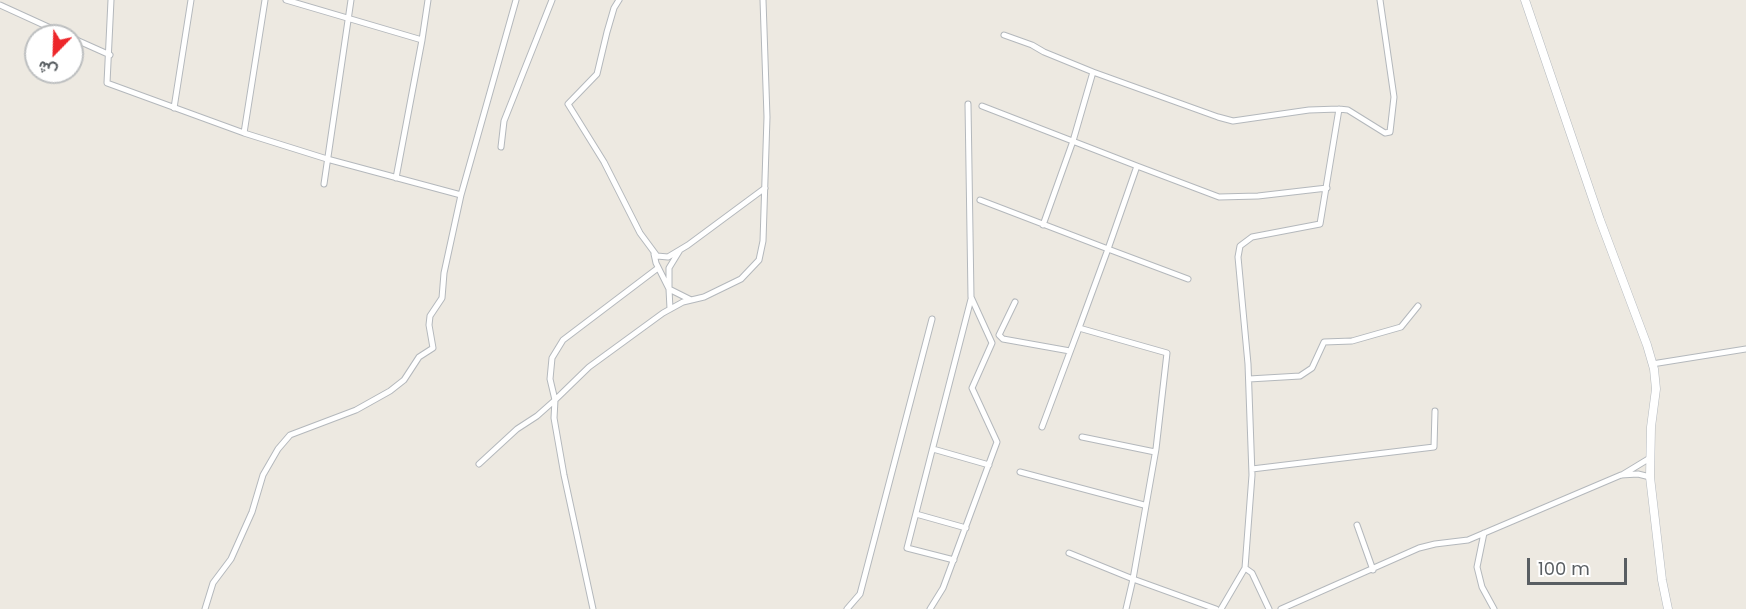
<!DOCTYPE html>
<html>
<head>
<meta charset="utf-8">
<style>
  body { margin:0 }
  #map { position:relative; width:1746px; height:609px; overflow:hidden; background:#ede9e1; font-family:Poppins,Vazirmatn,sans-serif }
  canvas { display:block }
  .north { position:absolute; left:24px; top:24px; width:60px; height:60px; box-sizing:border-box; background:#fff; border:2px solid #bdbfc0; border-radius:50%; rotate:203deg; font-size:16px; font-weight:700; line-height:24px; text-align:center; color:#595e62 }
  .north::after { content:''; display:block; margin:auto; width:21px; height:27px; background:#ed262a; clip-path:polygon(50% 0,100% 100%,50% 72%,0 100%) }
  .scale { position:absolute; left:1527px; top:558px; width:100px; height:27px; box-sizing:border-box; border:3px solid #595e62; border-top:0; padding-left:8px; font-size:18px; line-height:21px; white-space:nowrap; color:#595e62; -webkit-text-stroke:4px #fff; paint-order:stroke }
</style>
</head>
<body>
<div id="map">
<canvas width="1746" height="609"></canvas>
<div class="north">ش</div>
<div class="scale">100 m</div>
</div>
<script>
const c = document.querySelector('canvas').getContext('2d');
c.lineJoin = 'round';
const poly = rows => new Path2D(rows.map(r => 'M' + r).join(''));
function stroke(path, color, width, dash) { c.strokeStyle = color; c.lineWidth = width; c.lineCap = dash ? 'butt' : 'round'; c.setLineDash(dash || []); c.stroke(path); }
const street = poly([
  [111,0,107,83,244,133,327,159,461,195],
  [286,0,422,40],
  [619,0,614,8,607,32,597,74,568,104,604,162,640,233,657,256,668,257,688,245,765,188],
  [0,5,68,36],
  [1004,35,1032,45,1044,52,1093,72,1073,141,1043,225],
  [72,38,110,55],
  [1093,72,1218,117,1233,121,1309,110,1339,109,1348,110,1385,133,1390,132,1394,97,1380,0],
  [982,106,1137,166],
  [174,108,191,0],
  [244,133,265,0],
  [501,147,504,121,552,0],
  [396,178,422,40,428,0],
  [324,184,351,0],
  [980,200,1108,249,1137,166,1219,197,1258,196,1327,188],
  [680,250,669,268,669,289,691,300],
  [654,254,656,263,669,289,670,309],
  [1015,302,999,335,1003,339,1070,351],
  [1652,364,1746,349],
  [1249,379,1300,376,1312,368,1324,342,1352,341,1401,327,1418,306],
  [1042,427,1079,328],
  [1082,437,1155,452],
  [933,449,989,465],
  [479,464,517,429,537,416,555,400,550,379,552,358,563,340,658,268],
  [1252,469,1434,447,1435,411],
  [1020,472,1144,505],
  [1622,475,1650,458],
  [916,514,966,528],
  [1357,525,1373,570],
  [1484,533,1477,567,1482,587,1494,609],
  [1069,553,1133,579,1156,449,1167,353,1079,328,1108,249,1188,279],
  [954,560,907,548,971,299],
  [1245,568,1252,573,1269,609],
  [205,609,213,583,231,559,252,512,263,475,278,449,290,435,356,410,390,391,404,380,419,357,433,348,429,325,430,316,442,298,444,273,461,195,516,0],
  [593,609,564,475,554,418,555,400,589,367,663,313,683,302,704,297,741,279,759,260,763,241,767,117,763,0],
  [847,609,860,594,932,319],
  [930,609,943,588,997,442,972,388,992,343,971,297,968,104],
  [1126,609,1133,579,1216,609],
  [1221,609,1245,568,1252,475,1248,364,1238,257,1240,246,1252,237,1320,224,1339,109],
  [1281,609,1419,548,1435,544,1468,540,1621,475,1638,474,1650,477]
]);
const secondary = poly([
  [1525,0,1600,220,1647,345,1654,369,1656,389,1651,427,1650,477,1662,580,1668,609]
]);
stroke(street, '#b4b8bc', 7);
stroke(secondary, '#b4b9be', 9);
stroke(street, '#fff', 5);
stroke(secondary, '#fff', 8);
</script>
</body>
</html>
